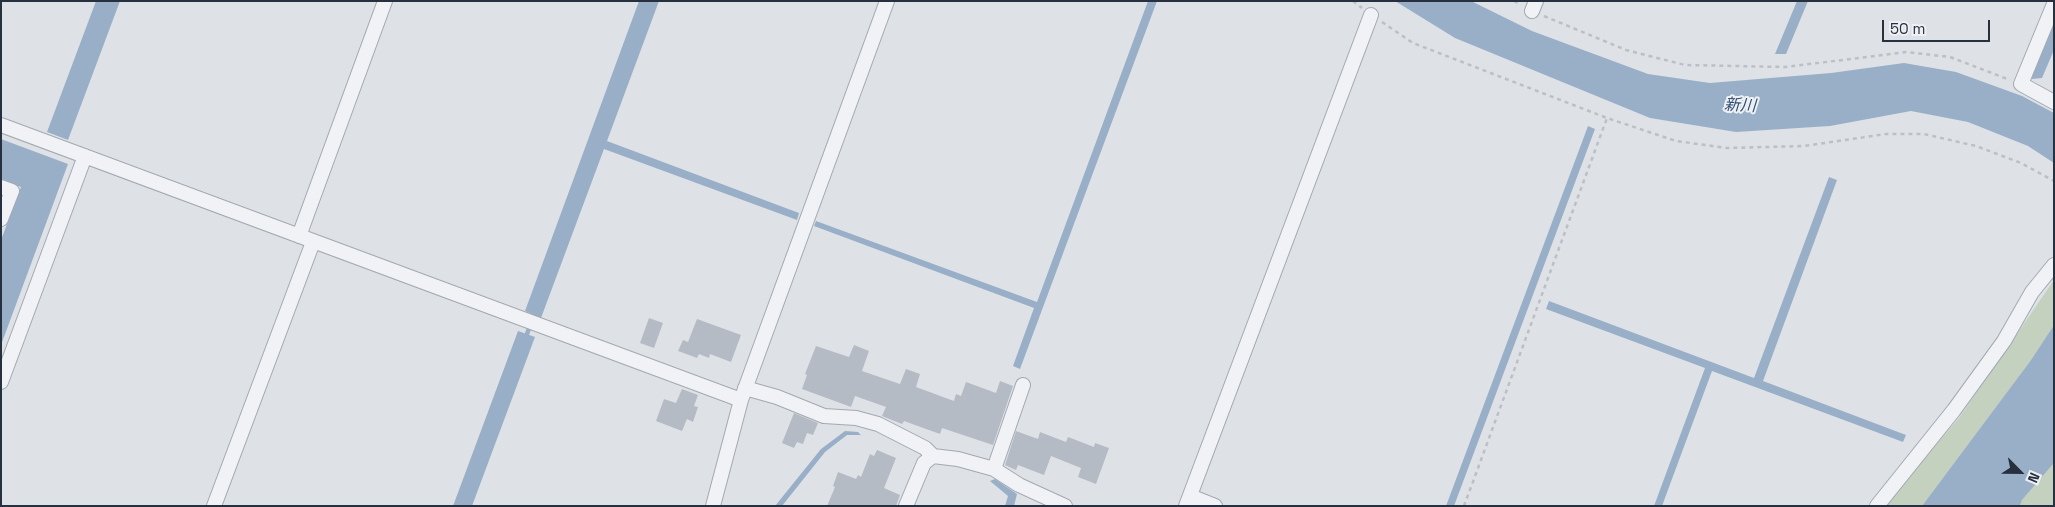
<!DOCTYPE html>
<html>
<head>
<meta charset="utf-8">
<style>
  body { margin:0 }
  #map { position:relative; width:2055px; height:507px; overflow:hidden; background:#dee2e7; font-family:"Space Grotesk",sans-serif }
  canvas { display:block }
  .frame { position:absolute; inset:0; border:2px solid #27303e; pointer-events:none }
  .north { position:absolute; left:1995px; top:447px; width:50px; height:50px; -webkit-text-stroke:4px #edf0f5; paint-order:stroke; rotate:113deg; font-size:14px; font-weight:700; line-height:20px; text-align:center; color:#27303e }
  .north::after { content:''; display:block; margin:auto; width:18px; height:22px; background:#27303e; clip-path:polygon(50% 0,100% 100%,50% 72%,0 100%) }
  .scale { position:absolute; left:1882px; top:20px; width:108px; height:22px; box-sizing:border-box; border:2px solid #27303e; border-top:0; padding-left:6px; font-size:15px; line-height:18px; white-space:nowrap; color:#27303e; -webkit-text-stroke:4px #edf0f5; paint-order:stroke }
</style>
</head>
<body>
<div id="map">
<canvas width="2055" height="507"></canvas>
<div class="frame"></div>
<div class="north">N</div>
<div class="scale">50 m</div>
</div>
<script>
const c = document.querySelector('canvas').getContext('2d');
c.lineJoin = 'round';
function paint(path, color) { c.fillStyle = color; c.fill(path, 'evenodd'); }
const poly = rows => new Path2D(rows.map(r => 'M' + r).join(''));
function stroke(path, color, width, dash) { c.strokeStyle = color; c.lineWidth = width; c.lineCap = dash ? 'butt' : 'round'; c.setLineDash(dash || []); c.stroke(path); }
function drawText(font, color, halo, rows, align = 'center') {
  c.font = font + ' "Space Grotesk","Noto Sans JP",sans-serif'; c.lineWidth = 4; c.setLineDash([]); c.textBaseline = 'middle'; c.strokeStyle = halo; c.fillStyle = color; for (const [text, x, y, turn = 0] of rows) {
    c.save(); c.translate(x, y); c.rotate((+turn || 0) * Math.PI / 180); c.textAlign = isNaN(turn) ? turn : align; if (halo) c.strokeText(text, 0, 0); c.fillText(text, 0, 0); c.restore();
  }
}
paint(poly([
  [2054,280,2054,325,2031,360,1922,506,1883,506,1959,418],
  [2054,463,2054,505,2020,506,2022,500]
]), '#c4d1bf');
paint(poly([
  [96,1,120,1,68,140,47,132],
  [639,1,659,1,607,141,799,213,797,220,604,149,541,318,525,311],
  [1148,1,1157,1,1020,369,1013,366,1034,308,814,226,816,221,1037,302],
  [1395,1,1471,1,1532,31,1648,74,1710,83,1831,73,1904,63,1956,72,2022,96,2054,113,2054,163,2028,146,1968,122,1911,111,1830,126,1736,132,1650,118,1455,38],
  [1797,1,1808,1,1786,54,1775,54],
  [2054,20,2054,50,2042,78,2032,79,2033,68],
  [1588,126,1595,129,1454,506,1446,506],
  [1,139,68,164,1,345,1,240,21,187,1,179],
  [1829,177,1837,180,1763,381,1906,435,1903,442,1712,371,1662,506,1654,506,1705,368,1546,309,1549,301,1754,378],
  [2054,325,2054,463,2022,500,2020,506,1922,506,2031,360],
  [518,331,535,337,472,506,453,506],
  [845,431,858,432,861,435,847,435,825,452,782,506,775,506,821,449],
  [995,479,1017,494,1014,506,1005,506,1008,496,990,481]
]), '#99afc7');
stroke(poly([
  [527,334,534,315]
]), '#99afc7', 4.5);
paint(poly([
  [649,318,663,323,654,348,640,343],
  [697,319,741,335,731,362,710,354,709,358,699,354,697,358,678,351,683,340,688,342],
  [854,345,869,351,862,371,900,384,906,369,920,374,916,387,954,401,956,394,961,396,966,382,996,393,1000,381,1013,386,993,445,942,428,940,434,904,421,902,424,882,416,886,407,855,396,851,407,802,389,807,375,805,374,816,346,849,357],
  [682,389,698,395,694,406,698,407,693,422,687,419,682,431,656,421,664,399,676,403],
  [794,413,818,423,813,435,807,433,803,444,797,442,794,448,782,443],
  [1016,431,1038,439,1040,432,1066,442,1068,437,1094,447,1095,443,1109,448,1096,484,1078,477,1081,468,1051,456,1044,475,1018,465,1016,470,1005,465],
  [877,450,896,458,884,488,900,495,896,506,827,506,835,487,833,486,838,472,856,479,858,475,861,477,870,454,874,456]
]), '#b5bbc4');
const minor = poly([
  [2054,4,2021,84,2054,102],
  [1532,11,1536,1],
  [1,125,741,400],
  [1,187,12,191,1,219],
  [299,236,385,1],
  [1,382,85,156],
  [745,388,777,397,824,416,856,418,878,424,925,448,933,456],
  [994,469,1023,385],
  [1190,496,1215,506],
  [214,506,313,242],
  [713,506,741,400,887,1],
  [906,506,924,463,933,456,958,459,994,469,1019,485,1065,506],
  [1186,506,1371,15],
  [1877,506,1954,410,2004,341,2032,292,2054,265]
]);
stroke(minor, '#a3a9b1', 16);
stroke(poly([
  [1353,1,1362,8],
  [1514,1,1521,5],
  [1544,16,1626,50,1685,65,1786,67,1906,52,1950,57,2010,80],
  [1382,22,1413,43,1607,118,1676,141,1727,148,1804,146,1886,134,1924,134,1976,146,2021,163,2054,181],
  [1464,506,1607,118]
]), '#bcc0c6', 2.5, [4, 4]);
stroke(minor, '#f0f2f6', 14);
drawText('italic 16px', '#324e71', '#edf0f5', [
  ["新川",1740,106,3]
]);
</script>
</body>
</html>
